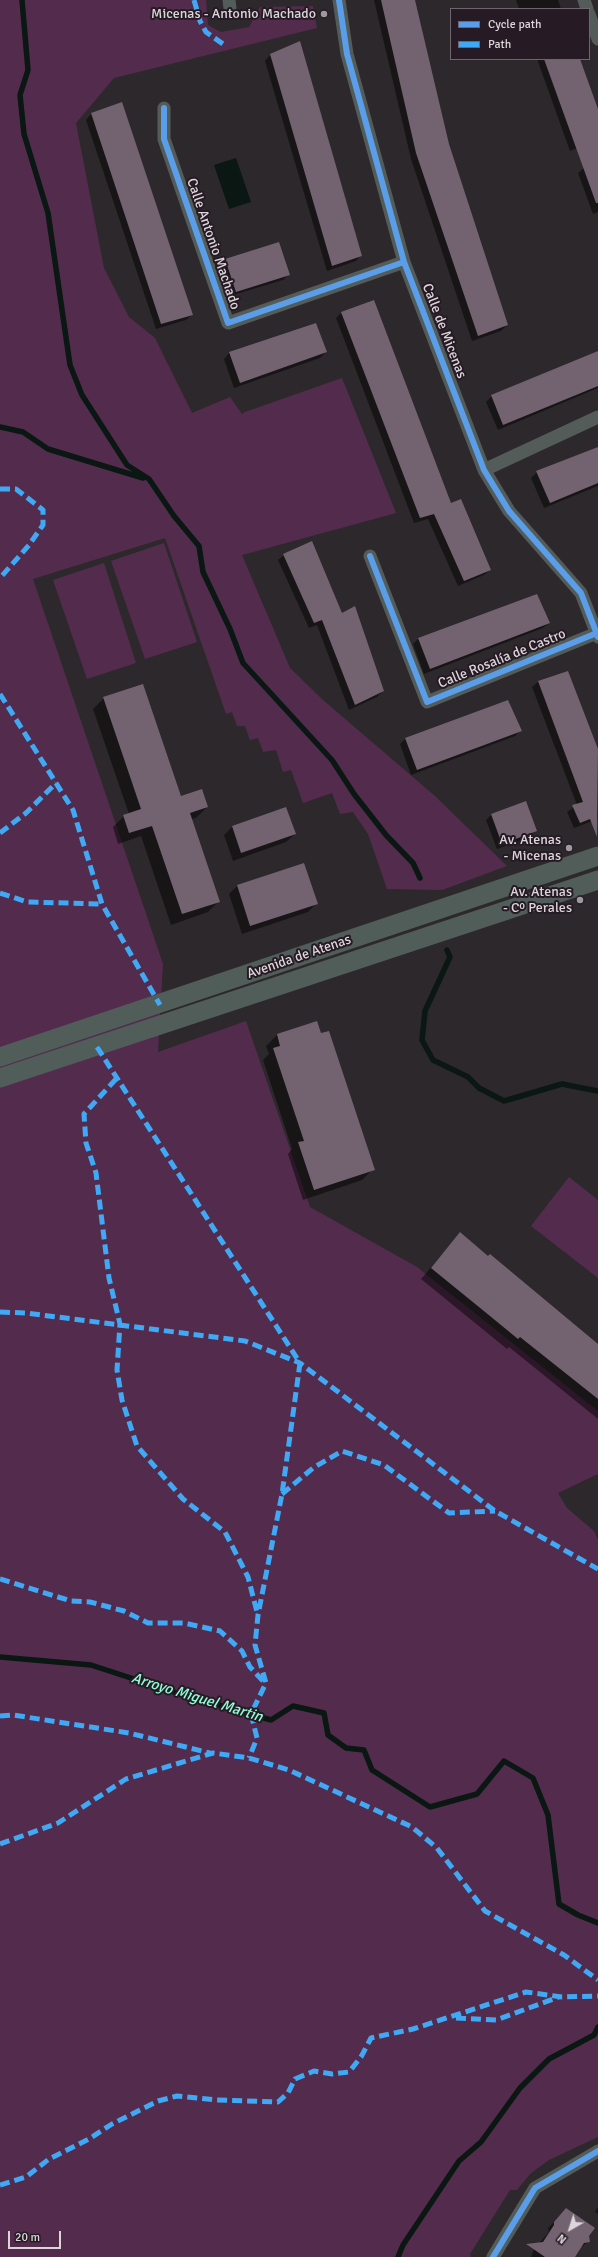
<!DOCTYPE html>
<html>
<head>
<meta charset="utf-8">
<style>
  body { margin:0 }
  #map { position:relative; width:598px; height:2257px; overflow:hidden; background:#2d282c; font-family:Signika,sans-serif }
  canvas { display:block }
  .legend { position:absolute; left:450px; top:8px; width:140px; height:52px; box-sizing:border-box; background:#261b24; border:1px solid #6f656d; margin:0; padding:5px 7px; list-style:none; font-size:12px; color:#dcd5da }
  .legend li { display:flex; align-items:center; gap:8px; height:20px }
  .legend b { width:20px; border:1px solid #6f656d }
  .north { position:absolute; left:550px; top:2209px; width:40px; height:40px; -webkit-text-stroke:3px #261b24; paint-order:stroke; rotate:219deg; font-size:11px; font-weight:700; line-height:16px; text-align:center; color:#dcd5da }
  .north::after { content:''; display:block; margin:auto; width:14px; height:18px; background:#dcd5da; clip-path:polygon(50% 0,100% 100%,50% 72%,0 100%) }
  .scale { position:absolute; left:8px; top:2231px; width:53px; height:18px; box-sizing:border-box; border:2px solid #dcd5da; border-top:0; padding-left:5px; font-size:12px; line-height:14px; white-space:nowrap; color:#dcd5da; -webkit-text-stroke:3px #261b24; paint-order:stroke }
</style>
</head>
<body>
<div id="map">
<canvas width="598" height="2257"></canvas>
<ul class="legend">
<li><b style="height:5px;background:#5a9eea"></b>Cycle path</li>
<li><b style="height:5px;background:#3fa9f5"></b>Path</li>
</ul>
<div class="north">N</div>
<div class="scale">20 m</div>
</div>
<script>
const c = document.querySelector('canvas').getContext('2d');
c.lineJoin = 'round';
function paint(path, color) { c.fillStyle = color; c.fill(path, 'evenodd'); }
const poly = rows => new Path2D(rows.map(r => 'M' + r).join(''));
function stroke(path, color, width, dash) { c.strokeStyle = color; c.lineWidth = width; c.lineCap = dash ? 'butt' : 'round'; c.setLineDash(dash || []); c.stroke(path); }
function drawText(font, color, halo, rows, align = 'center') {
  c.font = font + ' Signika,sans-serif'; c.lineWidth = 4; c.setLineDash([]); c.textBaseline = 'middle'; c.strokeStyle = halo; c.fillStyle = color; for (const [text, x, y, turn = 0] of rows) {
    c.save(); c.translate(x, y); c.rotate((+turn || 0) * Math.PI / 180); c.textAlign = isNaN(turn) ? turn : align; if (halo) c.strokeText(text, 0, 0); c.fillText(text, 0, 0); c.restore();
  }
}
paint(poly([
  [0,0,206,0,208,25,221,32,249,27,260,7,313,6,317,28,114,78,76,123,104,268,129,317,155,338,192,413,230,397,242,414,245,412,342,378,396,513,242,555,290,668,323,700,435,796,507,866,442,890,387,889,368,834,353,812,340,814,332,793,303,803,291,770,283,772,276,750,263,752,258,738,250,740,245,726,237,726,232,712,226,714,165,538,33,579,163,964,158,1052,246,1021,310,1207,417,1267,598,1411,598,1474,558,1493,567,1508,594,1531,598,1540,598,2137,549,2160,530,2174,517,2190,510,2190,470,2254,471,2257,0,2257],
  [164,543,197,642,145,659,111,561],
  [104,563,136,663,87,679,53,580],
  [569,1177,598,1200,598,1278,531,1226]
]), '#532c4d');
paint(poly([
  [236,158,251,202,229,209,214,165]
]), '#0a1713');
paint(poly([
  [374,0,414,0,448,144,507,325,501,331,472,341,411,159],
  [516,0,558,0,561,9,519,9],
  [270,55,361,255,356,261,327,271,265,61],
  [537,59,579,59,598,112,598,140,570,151],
  [121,103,192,315,186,320,156,329,86,120,91,114],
  [598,163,598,212,593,214,578,173,584,168],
  [278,243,289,274,283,280,230,296,220,266,225,260],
  [341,313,450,505,490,570,484,575,458,586,428,519,414,523,336,318],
  [316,324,326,352,320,358,234,388,224,359,229,353],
  [598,352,598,388,498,430,486,402,492,396],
  [598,448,598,486,544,508,531,478,537,472],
  [284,555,341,614,383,691,377,697,349,710,317,625,309,628,278,560],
  [549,623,543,628,424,674,413,644,418,639],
  [568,672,598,752,598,819,574,828,567,812,577,805,532,687,538,682],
  [104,698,180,798,207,807,196,818,191,819,219,901,208,912,171,925,141,836,118,844,113,827,124,816,129,814,93,709],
  [520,731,515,736,411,775,400,744,406,738],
  [286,808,295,834,286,842,233,861,224,835,232,827],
  [492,814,535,831,530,837,497,849,486,820],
  [303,864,316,904,308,912,242,934,229,894,237,886],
  [277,1035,373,1169,362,1180,303,1200,288,1154,292,1149,263,1060,269,1054,266,1046],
  [460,1234,598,1345,598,1419,509,1347,507,1349,421,1279],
  [598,2207,598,2214,595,2212],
  [561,2215,588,2236,589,2241,580,2248,574,2257,531,2257,534,2249,549,2232,548,2228]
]), '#0007');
stroke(poly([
  [22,0,28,70,20,95,24,134,48,213,70,365,82,395,127,465,149,479,174,516,199,546,203,572,230,629,243,663,332,760,354,794,386,835,413,863,420,878],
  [0,427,23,432,48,449,143,478],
  [447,950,450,957,425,1011,422,1040,433,1060,468,1077,479,1088,504,1101,562,1084,598,1091],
  [0,1657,91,1665,180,1694,271,1720,293,1706,324,1713,328,1735,346,1748,364,1750,372,1770,430,1807,477,1794,504,1761,533,1778,548,1815,559,1904,578,1915,598,1923],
  [398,2257,403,2245,459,2161,481,2142,520,2088,549,2059,594,2035,598,2027]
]), '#0a1713', 5.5);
paint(poly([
  [381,0,415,0,449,144,508,325,478,336,416,153],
  [300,41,362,256,332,266,270,54],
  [544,59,580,59,598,109,598,203,596,203],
  [122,102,193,315,161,324,91,113],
  [279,242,290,275,236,292,225,259],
  [374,300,451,503,461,499,491,570,464,581,434,514,420,518,341,312],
  [316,323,327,352,240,383,229,352],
  [598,351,598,386,503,425,491,395],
  [598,447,598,483,550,503,536,471],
  [312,541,342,613,355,606,384,691,355,705,322,620,314,623,283,554],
  [537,594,550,623,430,669,418,638],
  [568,671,598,749,597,837,590,819,580,823,572,805,583,802,538,681],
  [143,684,181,796,202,789,208,807,190,813,220,902,182,914,152,826,129,833,123,815,141,809,103,697],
  [508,700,522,731,417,770,405,738],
  [526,801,537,831,502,844,491,814],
  [286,807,296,834,241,853,232,826],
  [304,863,318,904,250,926,237,885],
  [317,1021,321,1033,329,1031,375,1170,314,1190,298,1142,304,1141,273,1048,280,1046,277,1034],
  [460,1232,488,1256,490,1254,598,1344,598,1399,520,1337,518,1339,490,1316,431,1268],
  [566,2208,595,2228,589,2236,590,2242,584,2243,575,2257,545,2257,526,2244,543,2242,554,2225,554,2222]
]), '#736370');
stroke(poly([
  [229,0,230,8],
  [339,0,347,54,404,262,484,470,509,511,581,593,598,637],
  [584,0,587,9],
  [589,14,598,39],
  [164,108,164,139,228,323,404,262],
  [484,470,598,417],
  [370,556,427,702,597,633],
  [493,2257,535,2188,598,2151]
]), '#535c59', 13);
stroke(poly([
  [0,1057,598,856],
  [0,1078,598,880]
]), '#505d59', 19);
stroke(poly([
  [194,0,200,21,206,32,223,44],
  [0,489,16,489,43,510,43,525,29,545,0,578],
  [0,694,73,810,102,904,160,1005],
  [0,833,26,813,56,783],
  [0,893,27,902,102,904],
  [97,1047,300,1363,282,1494,258,1615,255,1645,266,1683,251,1714,257,1738,249,1758],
  [116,1079,84,1114,86,1143,96,1173,109,1278,120,1324,117,1370,122,1400,137,1446,183,1499,225,1532,248,1577,257,1612],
  [0,1312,26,1313,245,1341,300,1363,495,1511,598,1569],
  [282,1494,313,1468,342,1451,384,1465,449,1513,495,1511],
  [0,1579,71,1601,90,1602,124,1611,148,1623,184,1623,220,1631,242,1651,250,1667,265,1683],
  [0,1716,13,1715,129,1733,210,1753],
  [0,1844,58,1823,126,1779,213,1753,249,1758,289,1770,412,1827,437,1848,485,1911,564,1955,598,1980],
  [456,2018,496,2020,559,1997],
  [0,2185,26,2177,49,2159,89,2139,112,2124,158,2101,177,2096,216,2100,278,2102,288,2093,295,2079,314,2071,332,2074,349,2072,361,2057,371,2038,413,2029,526,1992,562,1997,598,1996]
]), '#3fa9f5', 5, [10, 5]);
stroke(poly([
  [339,0,347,54,404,262,484,470,509,511,581,593,598,637],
  [164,108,164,139,228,323,404,262],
  [370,556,427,702,597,633],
  [493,2257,535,2188,598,2151]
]), '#5a9eea', 6);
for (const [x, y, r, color] of [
  [324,14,4,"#9f989d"],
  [569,848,4,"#9f989d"],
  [580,900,4,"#9f989d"]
]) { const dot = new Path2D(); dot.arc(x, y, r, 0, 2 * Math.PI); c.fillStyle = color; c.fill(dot); stroke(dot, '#261b24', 1.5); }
drawText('14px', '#dcd5da', '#261b24', [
  ["Micenas - Antonio Machado",316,14],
  ["Av. Atenas",561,840],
  ["- Micenas",561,856],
  ["Av. Atenas",572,892],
  ["- Cº Perales",572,908]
], 'right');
drawText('14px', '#dcd5da', '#261b24', [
  ["Calle Antonio Machado",213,244,71],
  ["Calle de Micenas",444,331,69],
  ["Calle Rosalía de Castro",502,659,-22],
  ["Avenida de Atenas",299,957,-19]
]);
drawText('italic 15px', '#90fed6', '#261b24', [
  ["Arroyo Miguel Martin",197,1698,17]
]);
</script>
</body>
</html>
